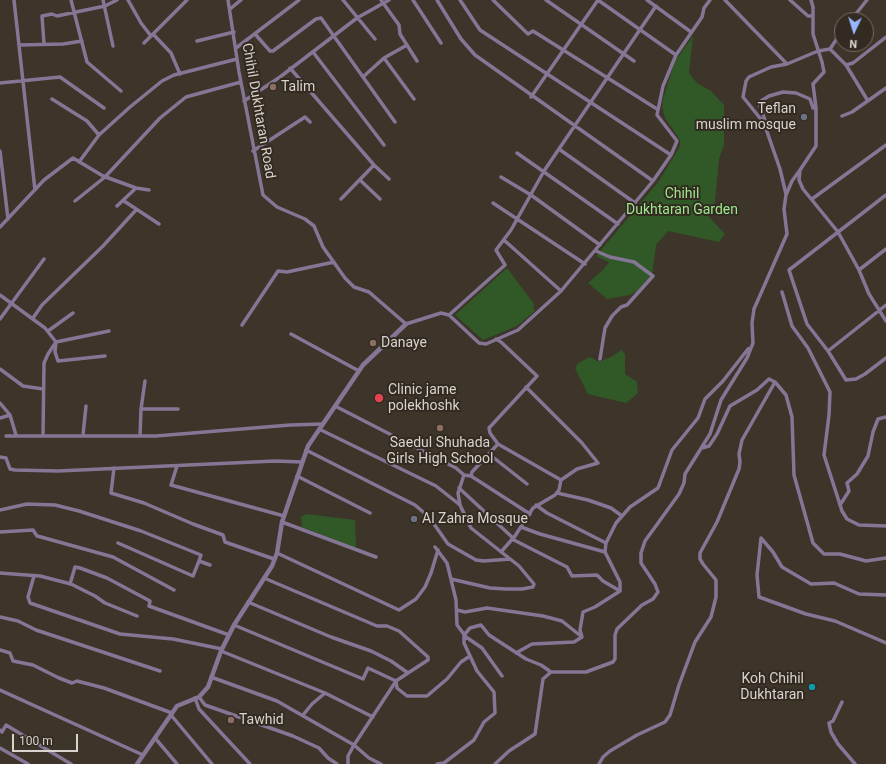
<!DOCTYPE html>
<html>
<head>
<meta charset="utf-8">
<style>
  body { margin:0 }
  #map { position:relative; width:886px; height:764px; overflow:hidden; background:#3d342a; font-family:Roboto,sans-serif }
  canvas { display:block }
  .north { position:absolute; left:834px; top:12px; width:40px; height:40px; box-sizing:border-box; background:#332a21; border:1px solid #756e65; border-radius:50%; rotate:184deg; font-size:11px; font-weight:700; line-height:16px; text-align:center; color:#d8d3cc }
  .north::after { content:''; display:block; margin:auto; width:14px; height:18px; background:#99b5fd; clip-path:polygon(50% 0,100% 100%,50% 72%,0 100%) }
  .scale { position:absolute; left:12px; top:734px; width:66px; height:18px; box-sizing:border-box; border:2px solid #d8d3cc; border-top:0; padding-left:5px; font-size:12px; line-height:14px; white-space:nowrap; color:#d8d3cc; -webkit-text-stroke:3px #332a21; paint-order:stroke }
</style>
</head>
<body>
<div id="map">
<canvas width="886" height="764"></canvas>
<div class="north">N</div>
<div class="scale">100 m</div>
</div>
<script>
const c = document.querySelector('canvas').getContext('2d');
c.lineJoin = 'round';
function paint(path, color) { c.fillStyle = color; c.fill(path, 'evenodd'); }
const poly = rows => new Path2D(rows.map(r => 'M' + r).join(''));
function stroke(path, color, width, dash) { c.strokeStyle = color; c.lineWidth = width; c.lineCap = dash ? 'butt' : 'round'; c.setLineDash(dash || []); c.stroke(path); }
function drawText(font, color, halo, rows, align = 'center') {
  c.font = font + ' Roboto,sans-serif'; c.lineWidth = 4; c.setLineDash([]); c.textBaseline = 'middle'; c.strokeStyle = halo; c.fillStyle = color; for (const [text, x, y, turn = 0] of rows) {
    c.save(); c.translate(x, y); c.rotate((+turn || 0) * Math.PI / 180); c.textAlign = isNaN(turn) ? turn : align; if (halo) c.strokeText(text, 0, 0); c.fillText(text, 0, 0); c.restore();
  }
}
paint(poly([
  [693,36,689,73,697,83,711,91,724,105,724,145,719,159,715,202,709,217,725,234,719,242,668,231,656,245,652,274,637,291,630,295,607,299,588,283,603,270,609,262,596,256,659,181,680,146,680,140,665,118,662,107,663,99,675,61],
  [507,268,534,304,533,307,535,311,517,326,483,340,455,315],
  [621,350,625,354,625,374,637,382,638,393,626,403,588,394,575,368,578,363,590,357,599,362,613,356],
  [306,514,355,520,356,548,302,527,301,517]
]), '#305927');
stroke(poly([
  [14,0,35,190],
  [71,0,87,62,121,91],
  [103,0,113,46],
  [128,0,141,23,151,36],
  [228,0,239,72,263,195,277,207,305,219,314,226,323,247,345,278,354,287,369,292,406,324,441,313,449,315,479,343,486,344,518,330,561,291,653,181,671,155,677,141,657,115,663,86,676,55,702,17,704,8,710,0],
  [343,0,375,39],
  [381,0,399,25,400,34,417,61],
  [413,0,441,43],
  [437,0,461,39,475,55,653,181],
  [460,0,480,30,671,155],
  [493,0,528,34,533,31,657,109],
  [546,0,634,61],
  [598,0,676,55],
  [647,0,691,32],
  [725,0,787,64,818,51,830,49,846,65,868,101],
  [790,0,808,16,813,16],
  [811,0,813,7,813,34,822,62,824,72,813,84,816,108,816,146,800,170,799,180,803,189,838,232,859,270,869,294,886,321],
  [230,9,241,0],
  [851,20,867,0],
  [153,34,171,53,180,74],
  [255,34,270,51,273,51,316,19,321,18,395,122],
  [197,41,234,32],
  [144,43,187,0],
  [44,44,42,16,52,14,57,16,105,6,117,0],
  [19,45,63,44,82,41],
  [236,48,299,0],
  [830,49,842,31],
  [313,52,384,145],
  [384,58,414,99],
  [846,65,853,63,886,37],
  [290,68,374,165,389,179],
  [364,76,384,58,407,45],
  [0,83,60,77,104,108],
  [531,97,598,0],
  [52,99,87,121,99,135],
  [244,101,280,77,357,18,389,0],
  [842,116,852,112,886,88],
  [768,129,760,106,761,101,769,96,783,92,796,93,810,99,813,108,816,108],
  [559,149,635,203],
  [0,151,8,219],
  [253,151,305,117,310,122],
  [517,153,618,224],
  [79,162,99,135,130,107,162,81,174,75,237,59],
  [501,177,531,195,600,245],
  [360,180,380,199],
  [786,194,780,169,764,123,743,97,746,81,749,77,771,67,787,64],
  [886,195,789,270,807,324,828,351,846,380,856,379,865,374,886,358],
  [341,199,374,165],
  [812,199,886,145],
  [75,201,105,177,160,118,186,97,241,82],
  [124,201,159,224],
  [493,203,585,264],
  [117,206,136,188],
  [0,227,44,180,73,158,103,176,136,188,149,190],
  [504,240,561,291],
  [596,251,610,257,634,262,653,276,627,305,621,307,612,316,605,328,600,359],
  [859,270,886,249],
  [782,292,792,326,808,348,830,392,829,415,824,455,842,511,847,519,859,525,886,526],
  [0,295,45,328,56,342,55,352,58,361,105,356],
  [449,315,505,265,496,250,511,230,544,171,656,6],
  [33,318,42,305,103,246,136,210],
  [0,319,44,259],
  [242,325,278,271,287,272,334,262],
  [48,331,73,313],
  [291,334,359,371],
  [828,351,886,305],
  [0,369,23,386,43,389],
  [0,403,10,415,16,435],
  [335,406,456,468,464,475,458,493,460,505,471,528,519,566,534,584,533,587,522,589,506,589,490,588,451,579],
  [141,409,178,409],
  [0,418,10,415],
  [319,429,436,486,460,505],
  [83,435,86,406],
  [6,436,156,436,290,425,323,424],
  [43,436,44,363,48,354,56,342,109,331],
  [140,436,141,409,145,381],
  [498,444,561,480],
  [702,448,709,446,717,434,730,406,757,390,769,379,775,382,786,395,792,417,794,475,813,543,824,554,840,554,866,561,886,558],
  [306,450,415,505,429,517,448,544,476,560,484,561,510,559],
  [489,454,527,484],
  [0,457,6,458,10,469,15,470,58,471,275,461,302,462],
  [177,466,171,485,284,516],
  [114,468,111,493,144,503,193,524,223,535,225,542,274,559],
  [464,475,471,476,472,472,498,444,490,433,489,428,537,376,501,342,496,339],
  [297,476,370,513],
  [471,476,530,514],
  [459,488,513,538],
  [557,493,588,500,611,508,622,516],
  [536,505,547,513,606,543],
  [840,505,849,491,847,483,857,474,868,456,873,432,878,419,886,417],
  [0,510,27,504,55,505,79,511,141,531,201,555,199,561,210,565],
  [282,522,376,557],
  [521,527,540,534,605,552],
  [0,532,33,530,37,536,41,537,113,557,174,590],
  [761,538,757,575,759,597,806,614,835,621,886,643],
  [761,538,773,552,782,567,811,584,834,583,859,594,886,595],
  [512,539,567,567,572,576,597,575,603,581,620,591],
  [118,543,193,576,199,561],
  [435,547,447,563,456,600,457,625,466,637,482,648,502,676],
  [501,552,515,536,533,508,555,495,559,490,561,480,577,469,598,463,582,443,526,387],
  [277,553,399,610,416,599,425,587,431,573,438,550],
  [0,573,40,576,71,584,95,596,105,603,137,616],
  [34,576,28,597,30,603,120,634,173,639,222,649],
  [264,578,377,626,387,626,399,631,428,657,428,660,408,673],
  [70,584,75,567,80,568,107,578,150,601,149,606,229,635],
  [248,602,331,637,371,651,391,661,408,673,396,681,354,745,348,756,348,764],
  [457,610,465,612,487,608,543,616,562,621,582,637],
  [0,617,18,621,36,630,160,671],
  [234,625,363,679,368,668,396,681],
  [0,650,10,653,13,661,33,665,59,678,72,683,77,681,104,688,172,713],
  [221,651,325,693,373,717],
  [516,653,532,644,574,642,582,637,580,630,583,612,595,607,620,591,620,582,605,552,606,543,616,523,630,507,658,488,672,450,698,418,705,399,723,381,748,349,751,348],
  [211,677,277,701,354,745,369,758,381,764],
  [396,681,397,688,407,696,427,696,447,679,461,662,470,656],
  [0,690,143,755],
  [199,697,205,705,293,736,319,748,328,758,337,764],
  [195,698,199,709,250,764],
  [842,702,833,721,829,723,831,732,838,744,855,764],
  [171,715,212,764],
  [303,715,312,704,325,693],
  [0,730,2,732,6,725,71,764],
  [155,738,177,764],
  [0,748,28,764],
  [437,764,444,763,474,740,484,722,495,713,494,692,477,671,464,643,464,635,470,628,481,625,489,635,526,659,541,665,551,672,586,672,613,662,615,659,615,635,617,629,642,605,653,599,658,592,655,584,641,563,641,553,645,541,679,494,684,483,685,474,710,434,721,400,747,358,753,343,752,323,754,309,787,234,784,209,786,195,792,181,800,170],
  [495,764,509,751,535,734,543,679,551,672],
  [599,764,603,757,610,751,637,735,665,722,670,715,679,685,695,642,711,617,716,597,716,580,703,564,700,559,700,553,717,522,739,469,740,462,739,454,742,440,775,382]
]), '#857695', 3.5);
stroke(poly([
  [137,764,177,706,199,697,208,687,221,651,234,625,272,566,277,553,282,522,308,446,363,365,406,324]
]), '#857695', 4.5);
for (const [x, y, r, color] of [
  [273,87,4,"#8d6e63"],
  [804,117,4,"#6b7280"],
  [373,343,4,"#8d6e63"],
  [379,398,5,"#e0444e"],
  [440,428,4,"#8d6e63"],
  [414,519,4,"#6b7280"],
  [812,687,4,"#0f9aa8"],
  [231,720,4,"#8d6e63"]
]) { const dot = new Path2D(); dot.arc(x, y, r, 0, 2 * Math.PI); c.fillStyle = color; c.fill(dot); stroke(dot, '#332a21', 1.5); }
drawText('14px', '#d8d3cc', '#332a21', [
  ["Talim",281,87],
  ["Teflan",796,109,"right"],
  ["muslim mosque",796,125,"right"],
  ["Danaye",381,343],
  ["Clinic jame",388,390],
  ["polekhoshk",388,406],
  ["Saedul Shuhada",440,443,"center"],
  ["Girls High School",440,459,"center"],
  ["Al Zahra Mosque",422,519],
  ["Koh Chihil",804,679,"right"],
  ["Dukhtaran",804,695,"right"],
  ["Tawhid",239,720]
], 'left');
drawText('14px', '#d8d3cc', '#332a21', [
  ["Chihil Dukhtaran Road",258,111,80]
]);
drawText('14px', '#9de88d', '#332a21', [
  ["Chihil",682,194],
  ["Dukhtaran Garden",682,210]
]);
</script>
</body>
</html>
